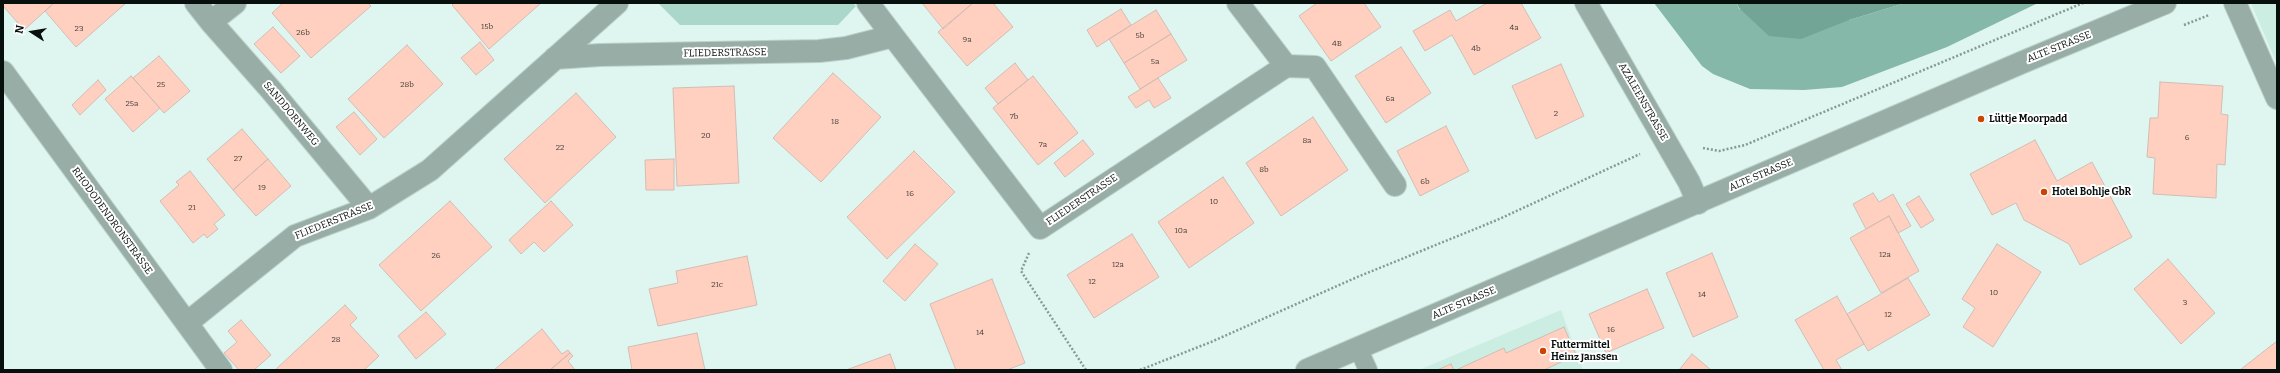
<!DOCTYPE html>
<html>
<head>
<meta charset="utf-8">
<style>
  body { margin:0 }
  #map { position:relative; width:2280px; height:373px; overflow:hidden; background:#def6ef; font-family:Bitter,serif }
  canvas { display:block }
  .frame { position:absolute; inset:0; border:4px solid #08100e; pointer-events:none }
  .north { position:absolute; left:12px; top:12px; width:40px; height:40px; -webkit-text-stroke:3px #fff; paint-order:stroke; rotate:282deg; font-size:11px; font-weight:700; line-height:16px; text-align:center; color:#08100e }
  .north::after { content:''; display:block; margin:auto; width:14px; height:18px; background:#08100e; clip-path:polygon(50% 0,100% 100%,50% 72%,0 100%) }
</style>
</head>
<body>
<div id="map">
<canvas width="2280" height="373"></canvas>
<div class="frame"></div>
<div class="north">N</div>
</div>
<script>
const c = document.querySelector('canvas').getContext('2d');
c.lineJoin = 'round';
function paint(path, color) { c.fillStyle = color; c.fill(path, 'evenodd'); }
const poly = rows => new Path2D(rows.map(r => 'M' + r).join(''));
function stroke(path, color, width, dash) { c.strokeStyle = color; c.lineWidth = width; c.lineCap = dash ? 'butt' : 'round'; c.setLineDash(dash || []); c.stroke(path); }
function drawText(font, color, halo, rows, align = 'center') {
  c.font = font + ' Bitter,serif'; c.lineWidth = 4; c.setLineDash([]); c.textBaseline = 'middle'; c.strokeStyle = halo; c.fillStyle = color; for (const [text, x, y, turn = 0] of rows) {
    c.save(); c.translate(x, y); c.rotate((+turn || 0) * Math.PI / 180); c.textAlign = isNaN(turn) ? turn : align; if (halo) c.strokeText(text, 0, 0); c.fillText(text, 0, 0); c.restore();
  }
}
paint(poly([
  [2251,3,2277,3,2277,64],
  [1561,310,1583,370,1419,370]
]), '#ccede2');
paint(poly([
  [658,3,853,3,856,6,838,25,680,25]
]), '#aad7ca');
paint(poly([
  [1654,3,1737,3,1739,9,1849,20,1905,3,2038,3,1947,47,1842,87,1804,90,1750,89,1713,74,1702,66]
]), '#85b8a9');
paint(poly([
  [1737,3,1905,3,1849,20,1801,39,1769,36,1739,8]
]), '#73a597');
const building = poly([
  [4,3,54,3,24,30,3,6,4,3],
  [54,3,126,3,76,47,45,11,54,3],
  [283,3,368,3,371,6,311,58,272,13,283,3],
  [454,3,541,3,489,49,452,5,454,3],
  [922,3,973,3,943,29,922,3],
  [973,3,993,3,1013,27,967,66,938,32,973,3],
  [1317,3,1364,3,1381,27,1331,61,1299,16,1317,3],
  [1487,3,1521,3,1541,38,1474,75,1452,35,1425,51,1413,31,1450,10,1456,21,1487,3],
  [1121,9,1131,25,1097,47,1087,30,1121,9],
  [1156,10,1171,34,1124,63,1109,39,1156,10],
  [273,27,300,56,281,73,254,44,273,27],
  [1171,34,1187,60,1140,89,1124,63,1171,34],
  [480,42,494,60,476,75,461,58,480,42],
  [407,45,443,84,384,138,348,99,407,45],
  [1401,47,1431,93,1386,123,1355,76,1401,47],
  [159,56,190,91,164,113,133,78,159,56],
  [1015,63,1028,80,998,104,985,88,1015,63],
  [1561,64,1584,116,1536,139,1512,86,1561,64],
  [833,73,881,117,821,182,773,138,833,73],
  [131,76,160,108,133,132,105,99,131,76],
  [1033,76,1078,133,1038,165,993,108,1033,76],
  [1158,78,1171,98,1154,108,1149,100,1136,108,1128,97,1158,78],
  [98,80,106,90,80,115,72,105,98,80],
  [2160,82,2223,86,2221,114,2228,115,2225,165,2217,164,2216,198,2153,194,2155,158,2147,157,2150,118,2158,118,2160,82],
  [734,86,739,183,677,186,673,88,734,86],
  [576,93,616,137,545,203,504,159,576,93],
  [354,112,377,139,360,155,336,127,354,112],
  [1313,117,1348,170,1281,216,1246,163,1313,117],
  [1446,126,1469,171,1420,196,1397,151,1446,126],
  [242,129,268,159,233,190,207,159,242,129],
  [1083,140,1094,154,1065,177,1054,163,1083,140],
  [2035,140,2057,181,2092,162,2132,237,2080,265,2069,244,2024,220,2016,203,1992,215,1970,174,2035,140],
  [914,151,955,192,887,259,847,217,914,151],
  [268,159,291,186,256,216,233,190,268,159],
  [674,159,674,190,646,190,645,160,674,159],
  [190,171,225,215,214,224,218,229,207,238,204,234,193,243,160,201,179,185,176,182,190,171],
  [1223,177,1254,223,1189,268,1158,222,1223,177],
  [1873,193,1879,202,1893,194,1911,226,1898,233,1889,216,1866,229,1853,204,1873,193],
  [1919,196,1934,220,1921,228,1906,204,1919,196],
  [450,201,492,247,421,311,379,265,450,201],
  [551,201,573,225,544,252,534,242,521,254,509,240,551,201],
  [1889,216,1919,271,1881,293,1850,238,1889,216],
  [1132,234,1159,277,1094,318,1067,275,1132,234],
  [915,244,938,264,905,301,883,281,915,244],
  [1997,244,2041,272,1993,347,1963,327,1975,308,1962,299,1997,244],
  [1712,253,1738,317,1693,337,1666,273,1712,253],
  [747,256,757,305,658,326,649,289,678,283,676,271,747,256],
  [2168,259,2215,313,2181,344,2134,289,2168,259],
  [1908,278,1930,315,1868,351,1847,314,1908,278],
  [992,279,1025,363,1007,370,956,370,930,304,992,279],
  [1647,289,1664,328,1606,353,1589,314,1647,289],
  [1837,296,1864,344,1836,360,1842,370,1824,370,1795,320,1837,296],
  [345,305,357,318,350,325,379,356,364,370,275,370,345,305],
  [426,312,446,334,416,359,398,336,426,312],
  [241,320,271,355,254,370,239,370,224,353,237,342,228,331,241,320],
  [1564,327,1576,355,1544,370,1456,370,1504,348,1506,353,1564,327],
  [542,329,562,354,568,350,570,353,550,370,494,370,542,329],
  [697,333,705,370,632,370,628,347,697,333],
  [2277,341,2277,370,2240,370,2277,341],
  [570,353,573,356,568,361,575,370,550,370,570,353],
  [890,354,896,370,846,370,890,354],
  [1692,354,1711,370,1679,370,1692,354],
  [1451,364,1454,370,1437,370,1451,364]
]);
paint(building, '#ffd0c0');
stroke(building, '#d2bcb4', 1);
const service = poly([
  [1358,348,1368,370]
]);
const minor = poly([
  [196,3,211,22,235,3],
  [868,3,893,36],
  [1586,3,1689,182,1698,203],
  [2235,3,2277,98],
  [211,22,271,90,369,208],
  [555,58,600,55,819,51,846,48,893,36,1040,228,1286,66,1238,3],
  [1286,66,1315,67,1395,185],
  [3,72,221,370],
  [187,323,295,236,369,208,430,170,617,3]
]);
const tertiary = poly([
  [1307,370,2023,62,2165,3]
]);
stroke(service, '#bcd1cb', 20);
stroke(minor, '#bcd1cb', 24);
stroke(tertiary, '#bcd1cb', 24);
stroke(poly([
  [2184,25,2209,15],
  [1703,148,1719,151,1745,145,2083,3],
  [1029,253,1021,271,1086,370],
  [1140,370,1211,342,1355,278,1497,220,1640,154]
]), '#879994', 2.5, [2, 2]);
stroke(service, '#97ada6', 18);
stroke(minor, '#97ada6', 22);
stroke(tertiary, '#97ada6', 22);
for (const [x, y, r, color] of [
  [1981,119,4,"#ca4501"],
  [2044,192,4,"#ca4501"],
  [1543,351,4,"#ca4501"]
]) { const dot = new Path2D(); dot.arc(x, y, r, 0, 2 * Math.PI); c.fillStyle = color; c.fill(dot); stroke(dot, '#fff', 1.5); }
drawText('8px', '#46403a', null, [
  ["15b",487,27],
  ["4a",1514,28],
  ["23",79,29],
  ["26b",303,33],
  ["5b",1140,36],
  ["9a",967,40],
  ["4B",1337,44],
  ["4b",1476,49],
  ["5a",1155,62],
  ["25",161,85],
  ["28b",407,85],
  ["6a",1390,99],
  ["25a",132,104],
  ["2",1556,114],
  ["7b",1014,117],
  ["18",835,122],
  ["20",706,136],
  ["6",2187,138],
  ["8a",1307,141],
  ["7a",1043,145],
  ["22",560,148],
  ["27",238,159],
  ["8b",1264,170],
  ["6b",1425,182],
  ["19",262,188],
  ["16",910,194],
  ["10",1214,202],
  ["21",192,208],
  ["10a",1181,231],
  ["12a",1885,255],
  ["26",436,256],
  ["12a",1118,265],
  ["12",1092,282],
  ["21c",717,285],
  ["10",1994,293],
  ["14",1702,295],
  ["3",2185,303],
  ["12",1888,315],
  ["16",1611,330],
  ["14",980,333],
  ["28",336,340]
]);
drawText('10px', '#08100e', '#fff', [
  ["ALTE STRASSE",2059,47,-22],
  ["FLIEDERSTRASSE",725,53,-1],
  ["AZALEENSTRASSE",1643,102,60],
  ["SANDDORNWEG",291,114,50],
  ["ALTE STRASSE",1761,175,-23],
  ["FLIEDERSTRASSE",1082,200,-34],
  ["RHODODENDRONSTRASSE",112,221,54],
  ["FLIEDERSTRASSE",334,221,-22],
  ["ALTE STRASSE",1464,303,-23]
]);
drawText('bold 10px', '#08100e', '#fff', [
  ["Lüttje Moorpadd",1989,119],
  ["Hotel Bohlje GbR",2052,192],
  ["Futtermittel",1551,345],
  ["Heinz Janssen",1551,357]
], 'left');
</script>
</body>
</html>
